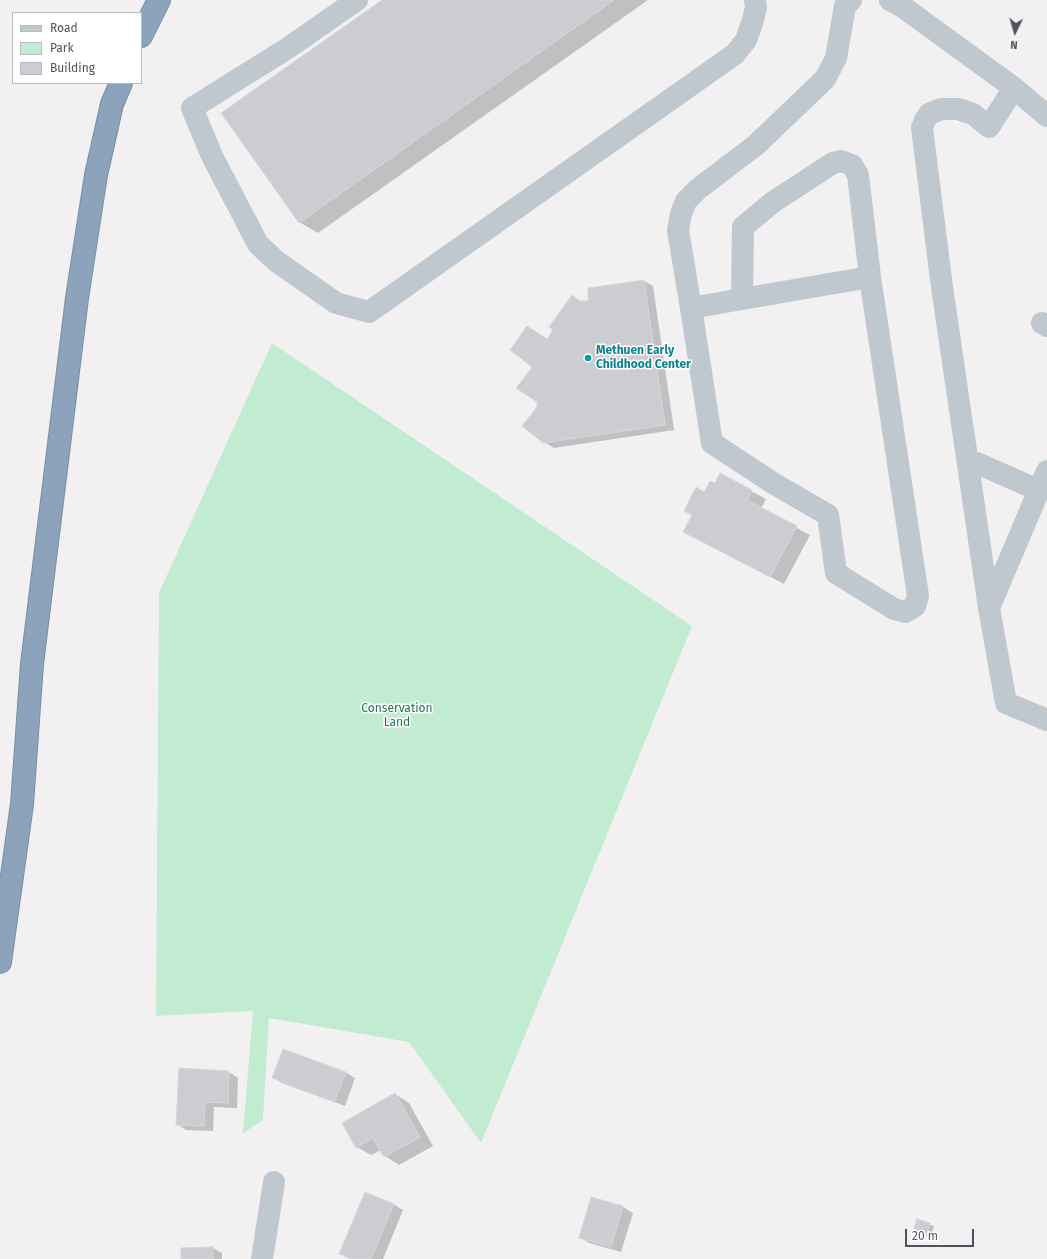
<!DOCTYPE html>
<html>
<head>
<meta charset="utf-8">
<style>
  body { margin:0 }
  #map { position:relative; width:1047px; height:1259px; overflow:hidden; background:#f2f0f0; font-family:"Fira Sans",sans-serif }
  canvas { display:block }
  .legend { position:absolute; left:12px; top:12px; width:130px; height:72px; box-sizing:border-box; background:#fff; border:1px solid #b6bbbe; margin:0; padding:5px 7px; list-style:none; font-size:12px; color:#49545c }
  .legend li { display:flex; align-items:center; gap:8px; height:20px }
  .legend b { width:20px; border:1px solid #b6bbbe }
  .north { position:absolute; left:995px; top:12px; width:40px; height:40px; -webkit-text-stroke:3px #fff; paint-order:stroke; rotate:185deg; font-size:11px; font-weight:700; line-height:16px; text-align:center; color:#49545c }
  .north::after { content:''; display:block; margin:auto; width:14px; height:18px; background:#49545c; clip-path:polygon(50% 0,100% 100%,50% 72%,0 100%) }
  .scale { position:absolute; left:905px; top:1229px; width:69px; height:18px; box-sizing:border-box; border:2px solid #49545c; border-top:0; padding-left:5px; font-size:12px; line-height:14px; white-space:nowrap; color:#49545c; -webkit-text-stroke:3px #fff; paint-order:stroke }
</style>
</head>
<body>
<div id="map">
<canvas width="1047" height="1259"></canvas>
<ul class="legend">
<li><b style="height:5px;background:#bfc8ce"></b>Road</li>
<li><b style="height:11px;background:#c2ecd2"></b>Park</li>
<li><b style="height:11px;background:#cbcdd2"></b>Building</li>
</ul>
<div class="north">N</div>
<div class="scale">20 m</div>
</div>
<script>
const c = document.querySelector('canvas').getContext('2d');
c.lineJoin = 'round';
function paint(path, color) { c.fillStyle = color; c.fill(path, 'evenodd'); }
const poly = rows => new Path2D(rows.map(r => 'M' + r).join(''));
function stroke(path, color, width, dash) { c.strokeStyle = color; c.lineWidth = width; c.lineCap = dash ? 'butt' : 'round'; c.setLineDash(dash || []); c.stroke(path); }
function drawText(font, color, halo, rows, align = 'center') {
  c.font = font + ' "Fira Sans",sans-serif'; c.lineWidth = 3; c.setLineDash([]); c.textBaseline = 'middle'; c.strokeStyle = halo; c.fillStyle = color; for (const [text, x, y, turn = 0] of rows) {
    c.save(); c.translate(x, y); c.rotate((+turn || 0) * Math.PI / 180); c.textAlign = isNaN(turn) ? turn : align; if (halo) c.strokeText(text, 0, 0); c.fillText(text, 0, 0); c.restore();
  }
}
paint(poly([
  [272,343,692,626,481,1143,409,1042,269,1018,263,1120,243,1133,253,1011,156,1016,159,593]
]), '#c2ecd2');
paint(poly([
  [384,0,648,0,318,233,299,222],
  [644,281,653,286,674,430,554,448,544,442,532,370,547,340,582,302,589,302],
  [721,475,766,499,761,509,810,535,784,584,699,539,705,493,715,485],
  [229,1072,238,1078,237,1108,214,1107,213,1131,186,1130,177,1124],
  [345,1072,355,1078,345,1106,282,1083,273,1077],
  [395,1094,409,1103,433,1146,399,1165,385,1156,381,1150,371,1155,357,1147],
  [592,1198,623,1207,633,1213,621,1252,589,1243,580,1237],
  [393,1204,403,1210,383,1259,350,1259,341,1254],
  [917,1220,934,1226,931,1237,914,1231],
  [213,1248,222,1253,222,1259,182,1259]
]), '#0003');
const building = poly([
  [382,0,614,0,299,223,221,113,382,0],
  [644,280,665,425,543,443,522,426,537,407,537,402,516,388,531,369,531,366,510,350,527,326,547,339,553,330,549,327,572,295,580,301,588,301,588,288,644,280],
  [720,473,752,490,747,500,797,526,770,577,683,532,692,515,684,511,696,487,704,492,710,481,715,483,720,473],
  [283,1049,346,1072,335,1101,272,1078,283,1049],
  [179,1068,229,1071,228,1103,205,1102,204,1126,176,1125,179,1068],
  [395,1093,420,1137,384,1157,373,1138,356,1148,342,1123,395,1093],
  [365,1192,394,1204,371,1259,352,1259,339,1254,365,1192],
  [591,1197,623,1206,611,1247,579,1238,591,1197],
  [917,1219,930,1223,927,1235,913,1232,917,1219],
  [213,1247,213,1259,181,1259,181,1248,213,1247]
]);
paint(building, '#cbcdd2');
stroke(building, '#d5d7db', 1);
const highway = poly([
  [141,36,159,0],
  [0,962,22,804,32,664,77,298,96,175,112,104,121,83]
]);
stroke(highway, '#778fa7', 24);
stroke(poly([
  [357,0,288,48,192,108,212,156,258,244,276,261,336,303,369,312,735,54,746,40,753,20,756,8,755,0],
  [890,0,903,7,1014,88,1047,116],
  [1014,88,989,127,973,114,958,109,941,109,929,114,925,120,922,128,942,287,989,608,1047,471],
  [742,299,743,227,773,202,833,163,841,161,852,165,858,175,870,277,742,299,691,308,678,230,681,214,686,201,698,189,756,145,825,79,836,58,845,6,851,0],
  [691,308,712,443,773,483,828,515,836,573,894,609,905,612,915,606,918,596,870,277],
  [1042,323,1047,326],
  [977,463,1038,490],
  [989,608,1006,703,1047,720],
  [262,1259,274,1182]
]), '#bfc8ce', 22);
stroke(highway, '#8ca3bb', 22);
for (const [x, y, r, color] of [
  [588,358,4,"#0f9aa8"]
]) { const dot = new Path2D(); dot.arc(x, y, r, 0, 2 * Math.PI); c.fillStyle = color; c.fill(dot); stroke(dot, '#fff', 1.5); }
drawText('bold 12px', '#0d838f', '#fff', [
  ["Methuen Early",596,351],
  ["Childhood Center",596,365]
], 'left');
drawText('12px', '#1e7a4b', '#fff', [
  ["Conservation",397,709],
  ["Land",397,723]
]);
</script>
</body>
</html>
